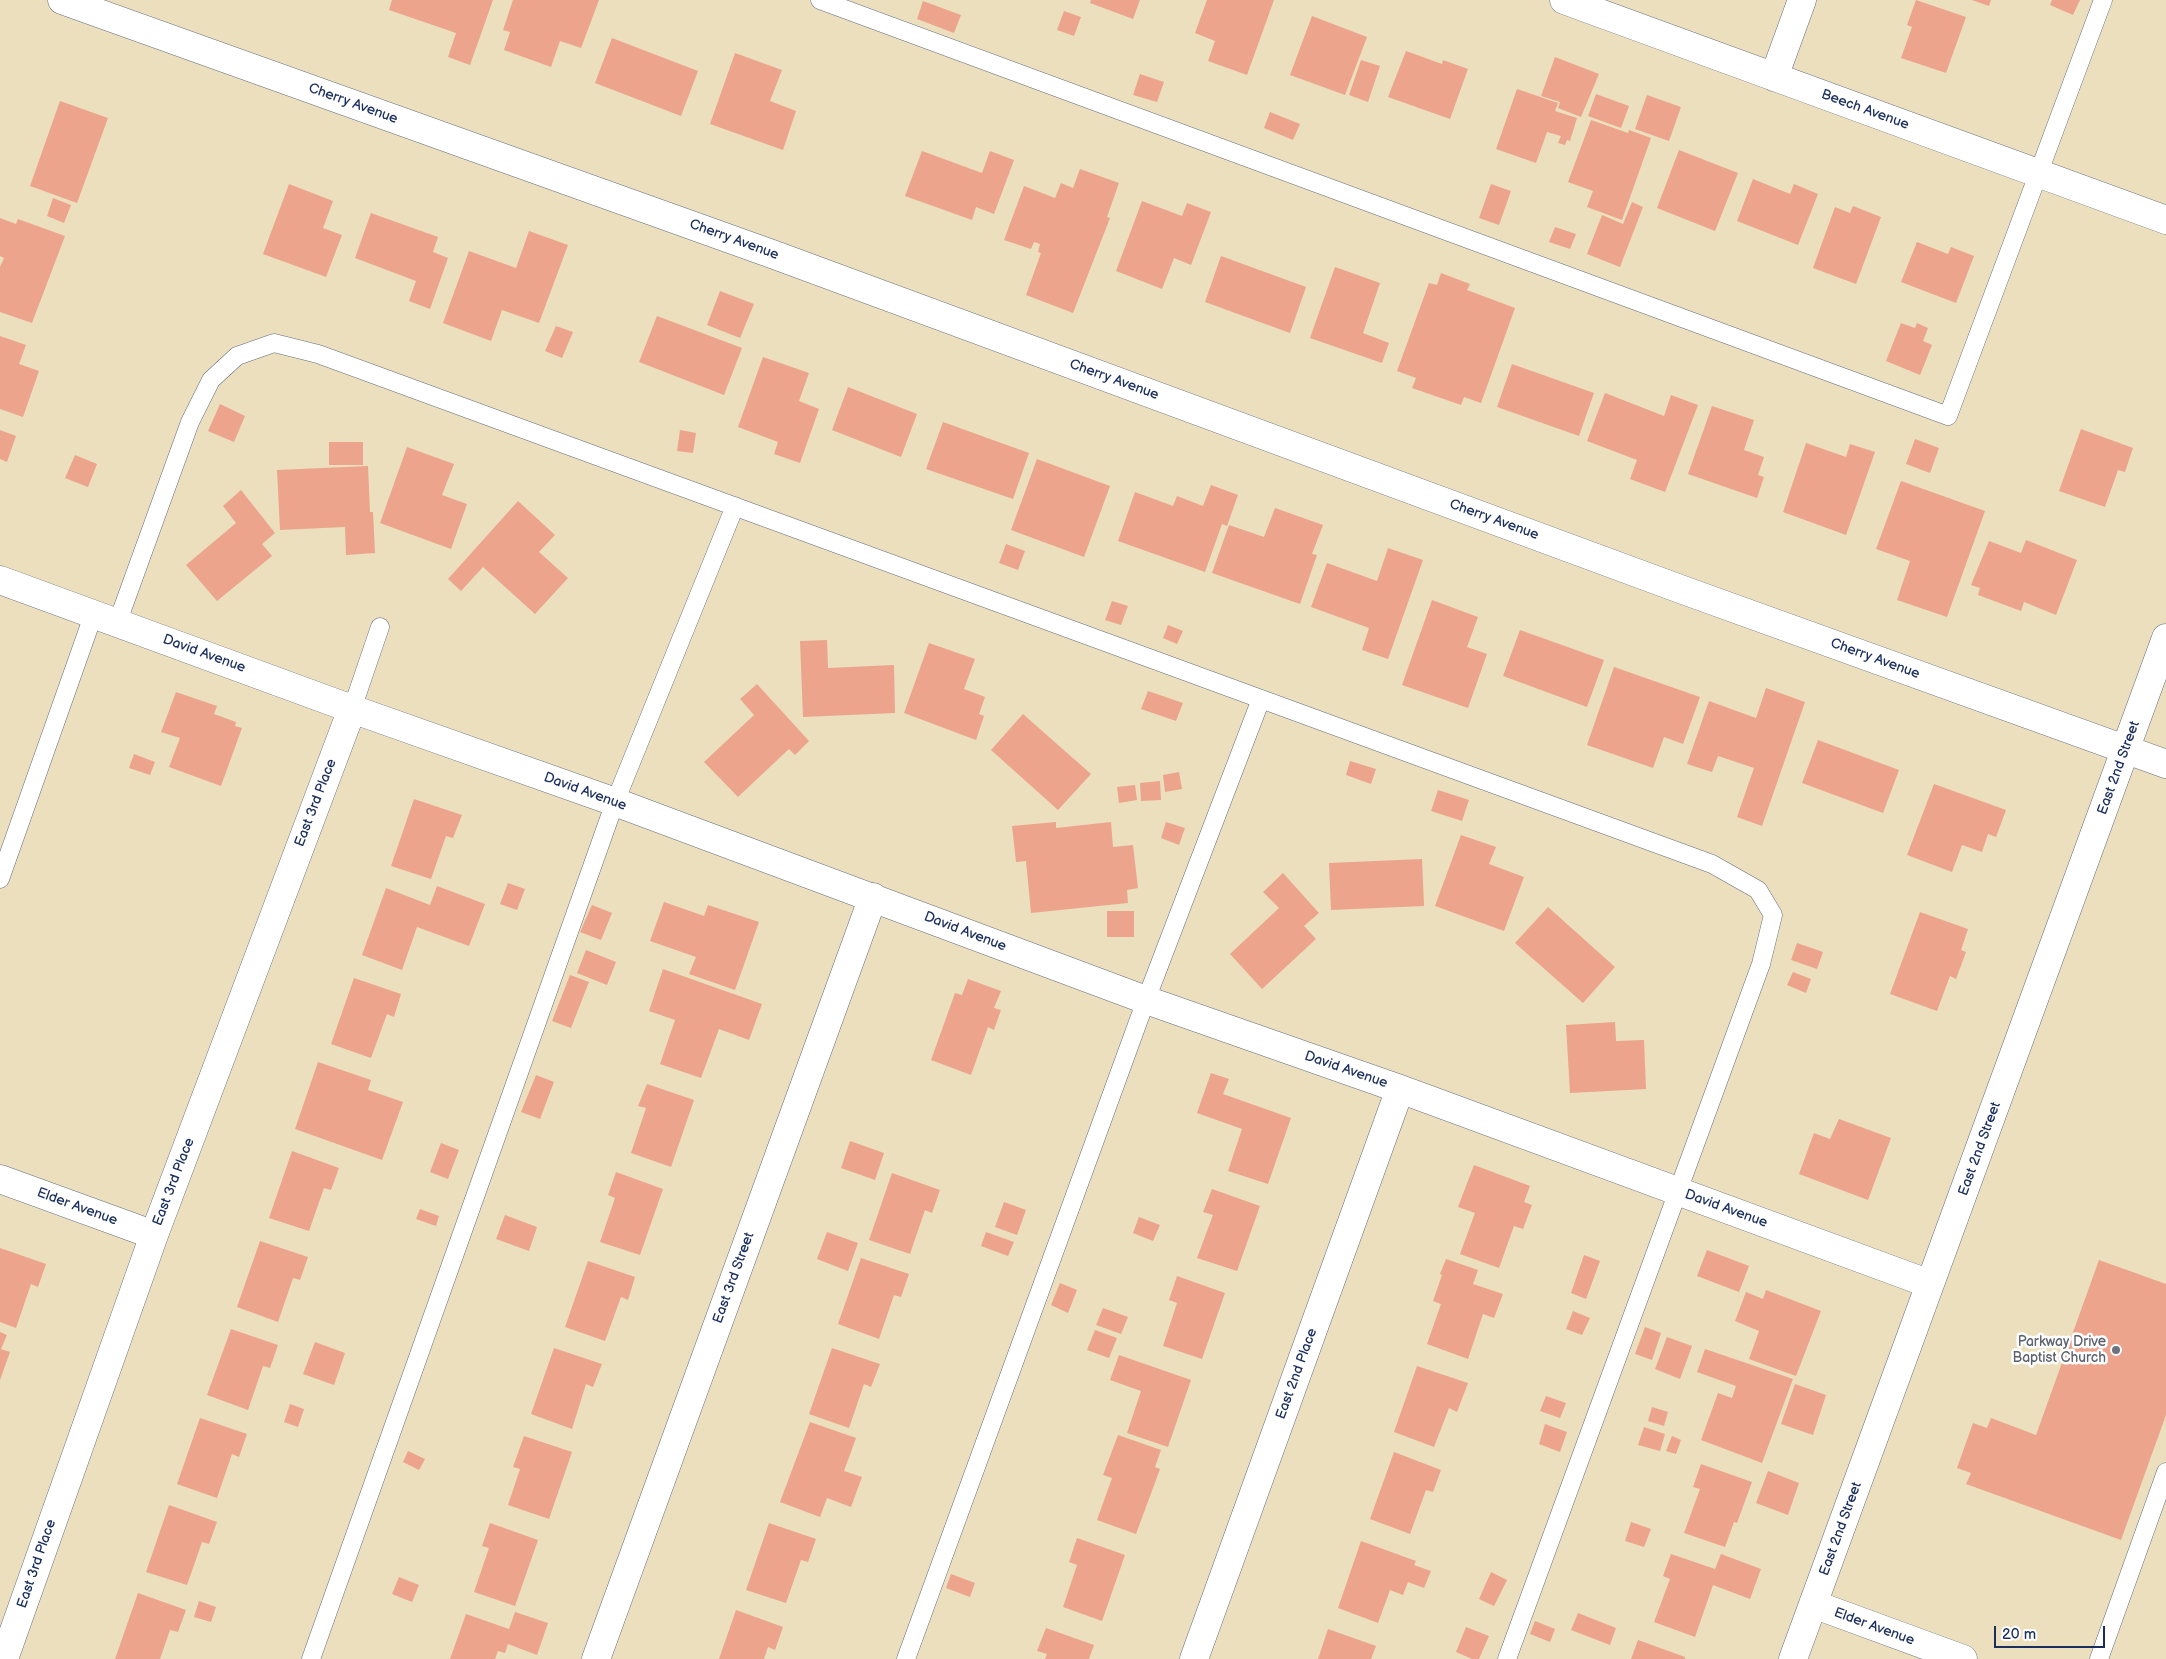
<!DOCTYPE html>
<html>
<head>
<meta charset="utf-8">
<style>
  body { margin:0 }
  #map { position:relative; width:2166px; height:1659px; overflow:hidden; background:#ecdfbd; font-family:"Balsamiq Sans",sans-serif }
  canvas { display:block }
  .scale { position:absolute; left:1994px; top:1626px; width:111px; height:22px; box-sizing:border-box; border:2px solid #1b2f5e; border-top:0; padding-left:6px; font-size:15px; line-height:18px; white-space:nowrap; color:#1b2f5e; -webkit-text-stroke:4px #fff; paint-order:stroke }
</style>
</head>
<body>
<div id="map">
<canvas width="2166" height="1659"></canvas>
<div class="scale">20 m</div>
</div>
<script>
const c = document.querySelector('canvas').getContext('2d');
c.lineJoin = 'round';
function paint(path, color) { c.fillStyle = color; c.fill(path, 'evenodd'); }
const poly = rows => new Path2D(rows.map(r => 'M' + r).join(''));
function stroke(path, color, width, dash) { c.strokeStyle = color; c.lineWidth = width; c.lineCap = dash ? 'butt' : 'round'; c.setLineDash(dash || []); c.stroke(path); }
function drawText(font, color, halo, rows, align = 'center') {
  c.font = font + ' "Balsamiq Sans",sans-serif'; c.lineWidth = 5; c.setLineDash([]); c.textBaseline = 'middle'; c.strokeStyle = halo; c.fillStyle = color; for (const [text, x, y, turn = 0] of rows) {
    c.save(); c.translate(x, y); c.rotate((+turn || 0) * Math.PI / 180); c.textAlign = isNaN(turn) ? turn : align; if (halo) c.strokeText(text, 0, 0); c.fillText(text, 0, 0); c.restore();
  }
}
paint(poly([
  [392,0,493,0,470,65,448,57,456,33,389,10],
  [513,0,599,0,581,48,560,41,551,67,504,50,510,32,503,30],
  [1091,0,1140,0,1133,19,1090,3],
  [1207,0,1274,0,1247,75,1208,61,1215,41,1195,33],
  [1916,0,1966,17,1946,73,1901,58,1912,27,1907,25],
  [1972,0,1991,0,1989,6],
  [2052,0,2080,0,2073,15,2050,5],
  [923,1,961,15,954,33,917,19],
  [1064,11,1081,17,1074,36,1057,30],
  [1312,16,1367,37,1345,95,1290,75],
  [612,38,698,71,681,116,595,83],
  [1406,51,1442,64,1443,60,1468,69,1450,119,1388,97],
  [735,53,782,70,770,101,796,111,783,150,710,124],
  [1555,57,1599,74,1581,117,1558,108,1560,102,1541,96],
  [1361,60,1380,66,1368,102,1349,95],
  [1140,74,1164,82,1157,102,1133,95],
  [1517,89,1558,103,1555,111,1577,118,1570,141,1567,140,1565,145,1558,143,1561,136,1547,132,1536,163,1496,149],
  [1596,94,1629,106,1621,128,1588,116],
  [1647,95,1681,107,1669,141,1635,129],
  [60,101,108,118,77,203,30,186],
  [1270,112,1300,124,1293,140,1264,128],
  [1591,120,1628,133,1629,130,1651,138,1622,220,1587,207,1593,191,1568,182],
  [1679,150,1738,173,1715,231,1657,208],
  [922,151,982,173,990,151,1014,160,994,214,976,207,972,220,905,196],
  [1080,169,1119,183,1107,217,1110,218,1073,313,1026,295,1041,253,1038,252,1040,244,1034,242,1031,249,1004,240,1024,186,1055,198,1061,183,1073,188],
  [1753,179,1790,194,1794,184,1818,194,1798,245,1737,221],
  [289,184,333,201,323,228,342,235,326,277,263,254],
  [1491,184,1511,191,1499,225,1479,218],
  [53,198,71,205,64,223,47,216],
  [1142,201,1182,216,1187,203,1211,212,1191,265,1174,258,1162,289,1116,271],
  [1632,202,1643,207,1620,267,1587,254,1602,215,1623,224],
  [1853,206,1881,217,1856,284,1813,268,1835,207,1850,213],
  [371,213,438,237,433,252,448,258,430,309,409,301,416,281,355,258],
  [0,218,16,224,18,219,65,236,32,323,0,312,0,267,4,258,0,256],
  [1555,227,1576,234,1570,249,1549,242],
  [529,231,568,245,539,323,502,310,491,341,443,323,469,251,516,268],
  [1917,242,1948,254,1951,247,1974,256,1956,303,1901,282],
  [1221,256,1306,287,1290,333,1205,302],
  [1335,267,1380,283,1363,333,1389,343,1382,363,1310,338],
  [1441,273,1470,284,1467,290,1515,308,1481,403,1464,397,1461,405,1412,388,1416,378,1397,371,1429,283,1437,285],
  [720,291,754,304,740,338,707,325],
  [657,316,742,348,724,395,639,362],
  [1901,323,1915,328,1917,323,1928,328,1923,341,1932,345,1920,375,1886,361],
  [556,326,573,332,562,358,545,351],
  [0,336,26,345,19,364,39,371,23,417,0,409],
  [763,357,809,373,799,401,819,409,800,463,774,454,778,442,738,427],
  [1512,364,1594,393,1579,436,1497,407],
  [848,387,917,414,901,457,832,430],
  [1605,393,1664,416,1671,395,1698,405,1665,492,1630,479,1637,460,1587,441],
  [220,404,245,416,234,442,208,431],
  [1712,406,1754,420,1744,450,1764,457,1758,475,1764,477,1757,498,1688,474],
  [943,422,1029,453,1013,499,926,469],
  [2081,429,2133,448,2125,472,2118,470,2105,507,2059,491],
  [0,430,16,436,7,462,0,459],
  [680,430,696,433,693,453,677,451],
  [1915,439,1939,448,1930,473,1906,464],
  [329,442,363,442,363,465,329,465],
  [1806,443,1846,457,1850,444,1875,452,1846,535,1783,512],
  [407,447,454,464,442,495,467,504,451,549,380,523],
  [75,455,97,464,88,487,65,478],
  [1037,459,1110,486,1084,557,1011,530],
  [368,466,370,512,373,512,375,553,346,555,345,527,280,530,277,470],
  [1901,481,1985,511,1947,617,1897,600,1910,561,1876,549],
  [1211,485,1238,495,1227,526,1222,524,1205,572,1118,541,1135,492,1173,506,1177,496,1203,506],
  [241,490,275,533,262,544,272,556,217,601,186,565,236,523,223,506],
  [518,501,555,535,539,552,568,578,535,614,483,567,461,591,448,579],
  [1275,508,1323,525,1312,554,1317,555,1300,604,1212,573,1229,525,1264,537],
  [2026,540,2077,560,2056,615,2024,602,2021,611,1978,595,1980,588,1971,585,1989,541,2021,553],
  [1006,544,1025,551,1018,570,999,563],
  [1388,548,1423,560,1388,659,1362,650,1369,628,1311,607,1327,563,1377,581],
  [1432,600,1478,617,1467,647,1487,654,1468,708,1402,685],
  [1112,601,1128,606,1121,625,1105,620],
  [1168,625,1183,631,1177,644,1163,638],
  [1520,630,1604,660,1587,707,1503,676],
  [827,640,828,668,894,665,895,713,803,717,800,641],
  [929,643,975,659,964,689,985,697,979,714,984,716,976,740,904,713],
  [1614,667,1700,697,1683,744,1664,737,1653,768,1587,745],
  [757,684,809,741,795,755,789,749,738,797,704,762,754,715,740,699],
  [1766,688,1805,702,1762,826,1737,817,1754,768,1718,756,1712,772,1687,764,1709,701,1756,718],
  [1148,691,1183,703,1176,721,1141,709],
  [176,692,217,706,214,714,236,722,235,726,242,728,221,786,169,767,180,738,161,732],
  [1023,714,1091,774,1058,810,991,750],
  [1818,740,1899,770,1883,813,1802,783],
  [134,754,155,762,150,775,129,768],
  [1350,761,1376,769,1371,784,1346,775],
  [1179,772,1182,789,1165,792,1163,775],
  [1160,781,1161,800,1141,801,1140,783],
  [1934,784,2006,810,1996,837,1988,834,1982,852,1962,845,1952,872,1907,855],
  [1135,785,1137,800,1119,803,1117,787],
  [1438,790,1469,800,1462,821,1431,811],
  [414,799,462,815,453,838,446,836,431,879,391,866],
  [1056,822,1056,828,1111,822,1113,847,1133,845,1138,888,1127,890,1128,903,1031,913,1026,861,1016,862,1012,826],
  [1166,822,1185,828,1179,845,1161,838],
  [1461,835,1496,847,1489,864,1524,877,1504,931,1435,906],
  [1422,859,1424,906,1331,910,1329,863],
  [1283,873,1319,913,1304,926,1316,939,1262,989,1230,954,1279,908,1263,892],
  [508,883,525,889,517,910,500,904],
  [437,886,485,904,469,946,417,927,402,970,362,955,386,888,430,905],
  [664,902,704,916,708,905,759,922,735,990,689,974,696,957,650,941],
  [592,905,612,913,601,940,580,932],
  [1548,907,1615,967,1583,1003,1515,943],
  [1107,911,1134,911,1134,937,1107,937],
  [1920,912,1968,929,1961,950,1966,952,1956,979,1950,976,1937,1011,1890,994],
  [1797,943,1823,952,1817,969,1791,960],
  [586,950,616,962,607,985,577,973],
  [663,969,762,1004,749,1040,719,1029,701,1078,660,1064,675,1020,649,1011],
  [1793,972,1811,979,1806,993,1787,985],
  [570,975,589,982,571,1028,552,1021],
  [354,978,401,994,394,1017,387,1014,371,1058,331,1044],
  [968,979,1001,991,994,1008,1001,1010,994,1030,988,1027,971,1075,931,1060,955,993,962,995],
  [1615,1022,1616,1041,1644,1040,1646,1089,1570,1093,1566,1025],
  [318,1062,371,1080,368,1090,403,1102,382,1160,295,1129],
  [1211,1073,1229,1079,1223,1094,1291,1118,1268,1184,1228,1171,1242,1129,1197,1113],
  [536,1075,554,1082,540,1119,521,1112],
  [647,1084,694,1100,671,1167,631,1153,646,1108,638,1106],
  [1839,1119,1891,1138,1868,1200,1799,1174,1814,1133,1830,1139],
  [850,1141,884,1153,875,1180,841,1168],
  [441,1143,459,1150,448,1179,430,1172],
  [292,1151,339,1168,331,1190,324,1188,309,1231,269,1218],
  [1474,1165,1530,1186,1524,1202,1532,1205,1523,1229,1514,1226,1499,1268,1460,1254,1475,1213,1458,1207],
  [616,1172,663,1189,640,1255,600,1242,615,1198,608,1195],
  [892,1173,940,1190,932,1213,925,1210,910,1254,869,1240],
  [1212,1189,1260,1206,1237,1271,1197,1258,1213,1215,1203,1212],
  [1004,1202,1026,1210,1017,1235,995,1227],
  [420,1209,439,1216,436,1226,416,1219],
  [505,1215,537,1227,529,1251,496,1239],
  [1139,1217,1160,1225,1153,1241,1133,1233],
  [827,1232,858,1243,848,1271,817,1259],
  [986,1232,1014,1242,1008,1256,981,1246],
  [260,1241,308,1257,300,1280,293,1278,278,1322,237,1307],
  [0,1248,46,1264,38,1287,31,1284,16,1328,0,1322],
  [1707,1250,1749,1266,1739,1292,1697,1276],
  [1584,1255,1600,1261,1586,1299,1571,1293],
  [861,1258,909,1274,901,1297,894,1295,879,1339,838,1324],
  [1446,1259,1478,1270,1473,1284,1503,1294,1494,1318,1483,1314,1468,1359,1427,1344,1441,1304,1433,1301,1442,1275,1440,1274],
  [2099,1260,2166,1284,2166,1415,2121,1540,1966,1484,1971,1473,1957,1468,1973,1423,1987,1428,1991,1418,2036,1435],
  [588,1261,635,1277,628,1300,621,1297,605,1341,565,1327],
  [1177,1276,1225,1293,1202,1359,1163,1346,1177,1303,1169,1300],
  [1060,1283,1077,1290,1068,1313,1051,1305],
  [1766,1290,1821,1311,1796,1376,1749,1359,1759,1331,1735,1321,1746,1292,1763,1299],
  [1103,1308,1128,1317,1121,1334,1096,1325],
  [1573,1311,1590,1318,1582,1335,1566,1329],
  [1645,1327,1661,1333,1652,1360,1635,1354],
  [231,1329,278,1345,270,1368,263,1366,248,1410,207,1395],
  [1095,1330,1117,1338,1109,1358,1087,1350],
  [0,1332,7,1335,1,1349,10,1352,0,1380],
  [1667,1337,1692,1346,1680,1379,1655,1369],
  [315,1342,345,1353,334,1385,303,1374],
  [554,1348,602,1364,593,1387,586,1384,572,1429,531,1414],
  [832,1348,880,1364,871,1387,864,1384,849,1428,809,1414],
  [1705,1349,1793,1379,1762,1463,1701,1440,1718,1393,1732,1398,1736,1386,1697,1372],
  [1119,1355,1191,1380,1168,1447,1127,1433,1141,1391,1110,1380],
  [1417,1366,1468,1383,1457,1412,1449,1408,1434,1447,1394,1432],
  [1795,1384,1826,1395,1813,1435,1781,1424],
  [1546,1396,1566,1403,1560,1418,1540,1411],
  [290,1404,304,1409,298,1427,284,1422],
  [1652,1407,1668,1412,1664,1426,1648,1421],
  [200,1418,247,1434,239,1457,232,1454,217,1498,177,1484],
  [810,1422,856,1438,844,1471,862,1477,851,1507,827,1498,820,1517,780,1502],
  [1545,1424,1567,1432,1560,1452,1539,1444],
  [1644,1427,1665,1434,1660,1451,1638,1445],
  [1118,1435,1161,1450,1155,1467,1160,1469,1136,1534,1097,1520,1112,1478,1103,1475],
  [524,1436,572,1452,549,1519,508,1505,520,1469,513,1467],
  [1672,1436,1681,1440,1676,1454,1666,1451],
  [408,1451,425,1459,419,1470,403,1462],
  [1394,1452,1441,1470,1433,1492,1426,1490,1410,1534,1370,1519],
  [1701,1464,1752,1482,1737,1523,1734,1522,1725,1547,1684,1533,1700,1489,1693,1487],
  [1768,1471,1799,1483,1788,1515,1756,1503],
  [169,1505,217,1522,209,1544,202,1542,187,1585,146,1572],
  [1631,1522,1651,1529,1644,1547,1625,1541],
  [490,1523,538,1540,515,1606,474,1592,489,1548,482,1546],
  [769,1523,816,1539,808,1562,801,1560,786,1603,746,1590],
  [1077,1538,1125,1555,1102,1621,1063,1607,1077,1565,1069,1562],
  [1361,1541,1416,1561,1414,1565,1431,1571,1424,1588,1408,1582,1403,1595,1390,1590,1378,1623,1338,1608],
  [1671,1554,1715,1569,1721,1554,1761,1569,1750,1599,1713,1585,1695,1637,1654,1622,1670,1579,1663,1576],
  [1491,1572,1507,1580,1494,1606,1479,1599],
  [951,1574,975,1583,970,1597,946,1588],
  [399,1577,419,1585,412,1602,392,1594],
  [138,1593,186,1610,178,1632,170,1630,160,1659,115,1659],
  [199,1601,216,1607,211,1622,194,1617],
  [736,1610,783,1627,775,1650,768,1647,764,1659,719,1659],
  [515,1612,548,1623,537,1655,508,1644,505,1653,498,1651,495,1659,450,1659,466,1614,509,1629],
  [1578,1613,1616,1628,1610,1645,1571,1630],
  [1535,1621,1555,1629,1550,1642,1530,1634],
  [1466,1627,1489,1636,1479,1659,1472,1659,1456,1652],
  [1046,1628,1094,1645,1089,1659,1045,1659,1047,1654,1037,1651],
  [1328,1629,1376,1646,1371,1659,1318,1659],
  [1638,1640,1685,1657,1685,1659,1631,1659]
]), '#eca48d');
const service = poly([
  [820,0,1948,416,2103,0],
  [118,621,190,422,211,380,237,356,274,343,318,354,1712,864,1758,890,1773,915,1761,964,1507,1659],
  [352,709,380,627],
  [0,879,94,613],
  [311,1659,615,802,735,506],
  [906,1659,1146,1000,1261,699],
  [2099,1659,2166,1472]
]);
const minor = poly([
  [62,0,772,254,1683,590,2166,764],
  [1564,0,2166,220],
  [1774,77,1802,0],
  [0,580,352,709,615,802,1146,1000,1400,1089,1930,1284],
  [0,1179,154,1235],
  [1813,1604,1963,1659],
  [4,1659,154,1235,352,709],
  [596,1659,873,897],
  [1194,1659,1400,1089],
  [1793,1659,2166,638]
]);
stroke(service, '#646d7f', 19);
stroke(minor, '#646d7f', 29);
stroke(service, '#fff', 18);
stroke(minor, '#fff', 28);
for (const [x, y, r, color] of [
  [2116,1350,5,"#6b7280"]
]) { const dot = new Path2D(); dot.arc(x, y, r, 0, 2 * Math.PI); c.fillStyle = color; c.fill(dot); stroke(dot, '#fff', 2); }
drawText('14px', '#1b2f5e', '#fff', [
  ["Cherry Avenue",353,104,20],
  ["Beech Avenue",1865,110,20],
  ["Cherry Avenue",734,240,20],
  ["Cherry Avenue",1114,380,20],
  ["Cherry Avenue",1494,520,20],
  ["David Avenue",204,654,20],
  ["Cherry Avenue",1875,659,20],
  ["East 2nd Street",2119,768,-70],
  ["David Avenue",585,792,20],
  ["East 3rd Place",316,803,-69],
  ["David Avenue",965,932,21],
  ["David Avenue",1346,1070,19],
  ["East 2nd Street",1980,1149,-70],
  ["East 3rd Place",174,1182,-69],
  ["Elder Avenue",77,1207,20],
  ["David Avenue",1726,1209,20],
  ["East 3rd Street",734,1278,-70],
  ["East 2nd Place",1297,1374,-70],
  ["East 2nd Street",1841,1529,-70],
  ["East 3rd Place",37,1564,-71],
  ["Elder Avenue",1874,1627,20]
]);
drawText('14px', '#5b616d', '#fff', [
  ["Parkway Drive",2106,1342],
  ["Baptist Church",2106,1358]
], 'right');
</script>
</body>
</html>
